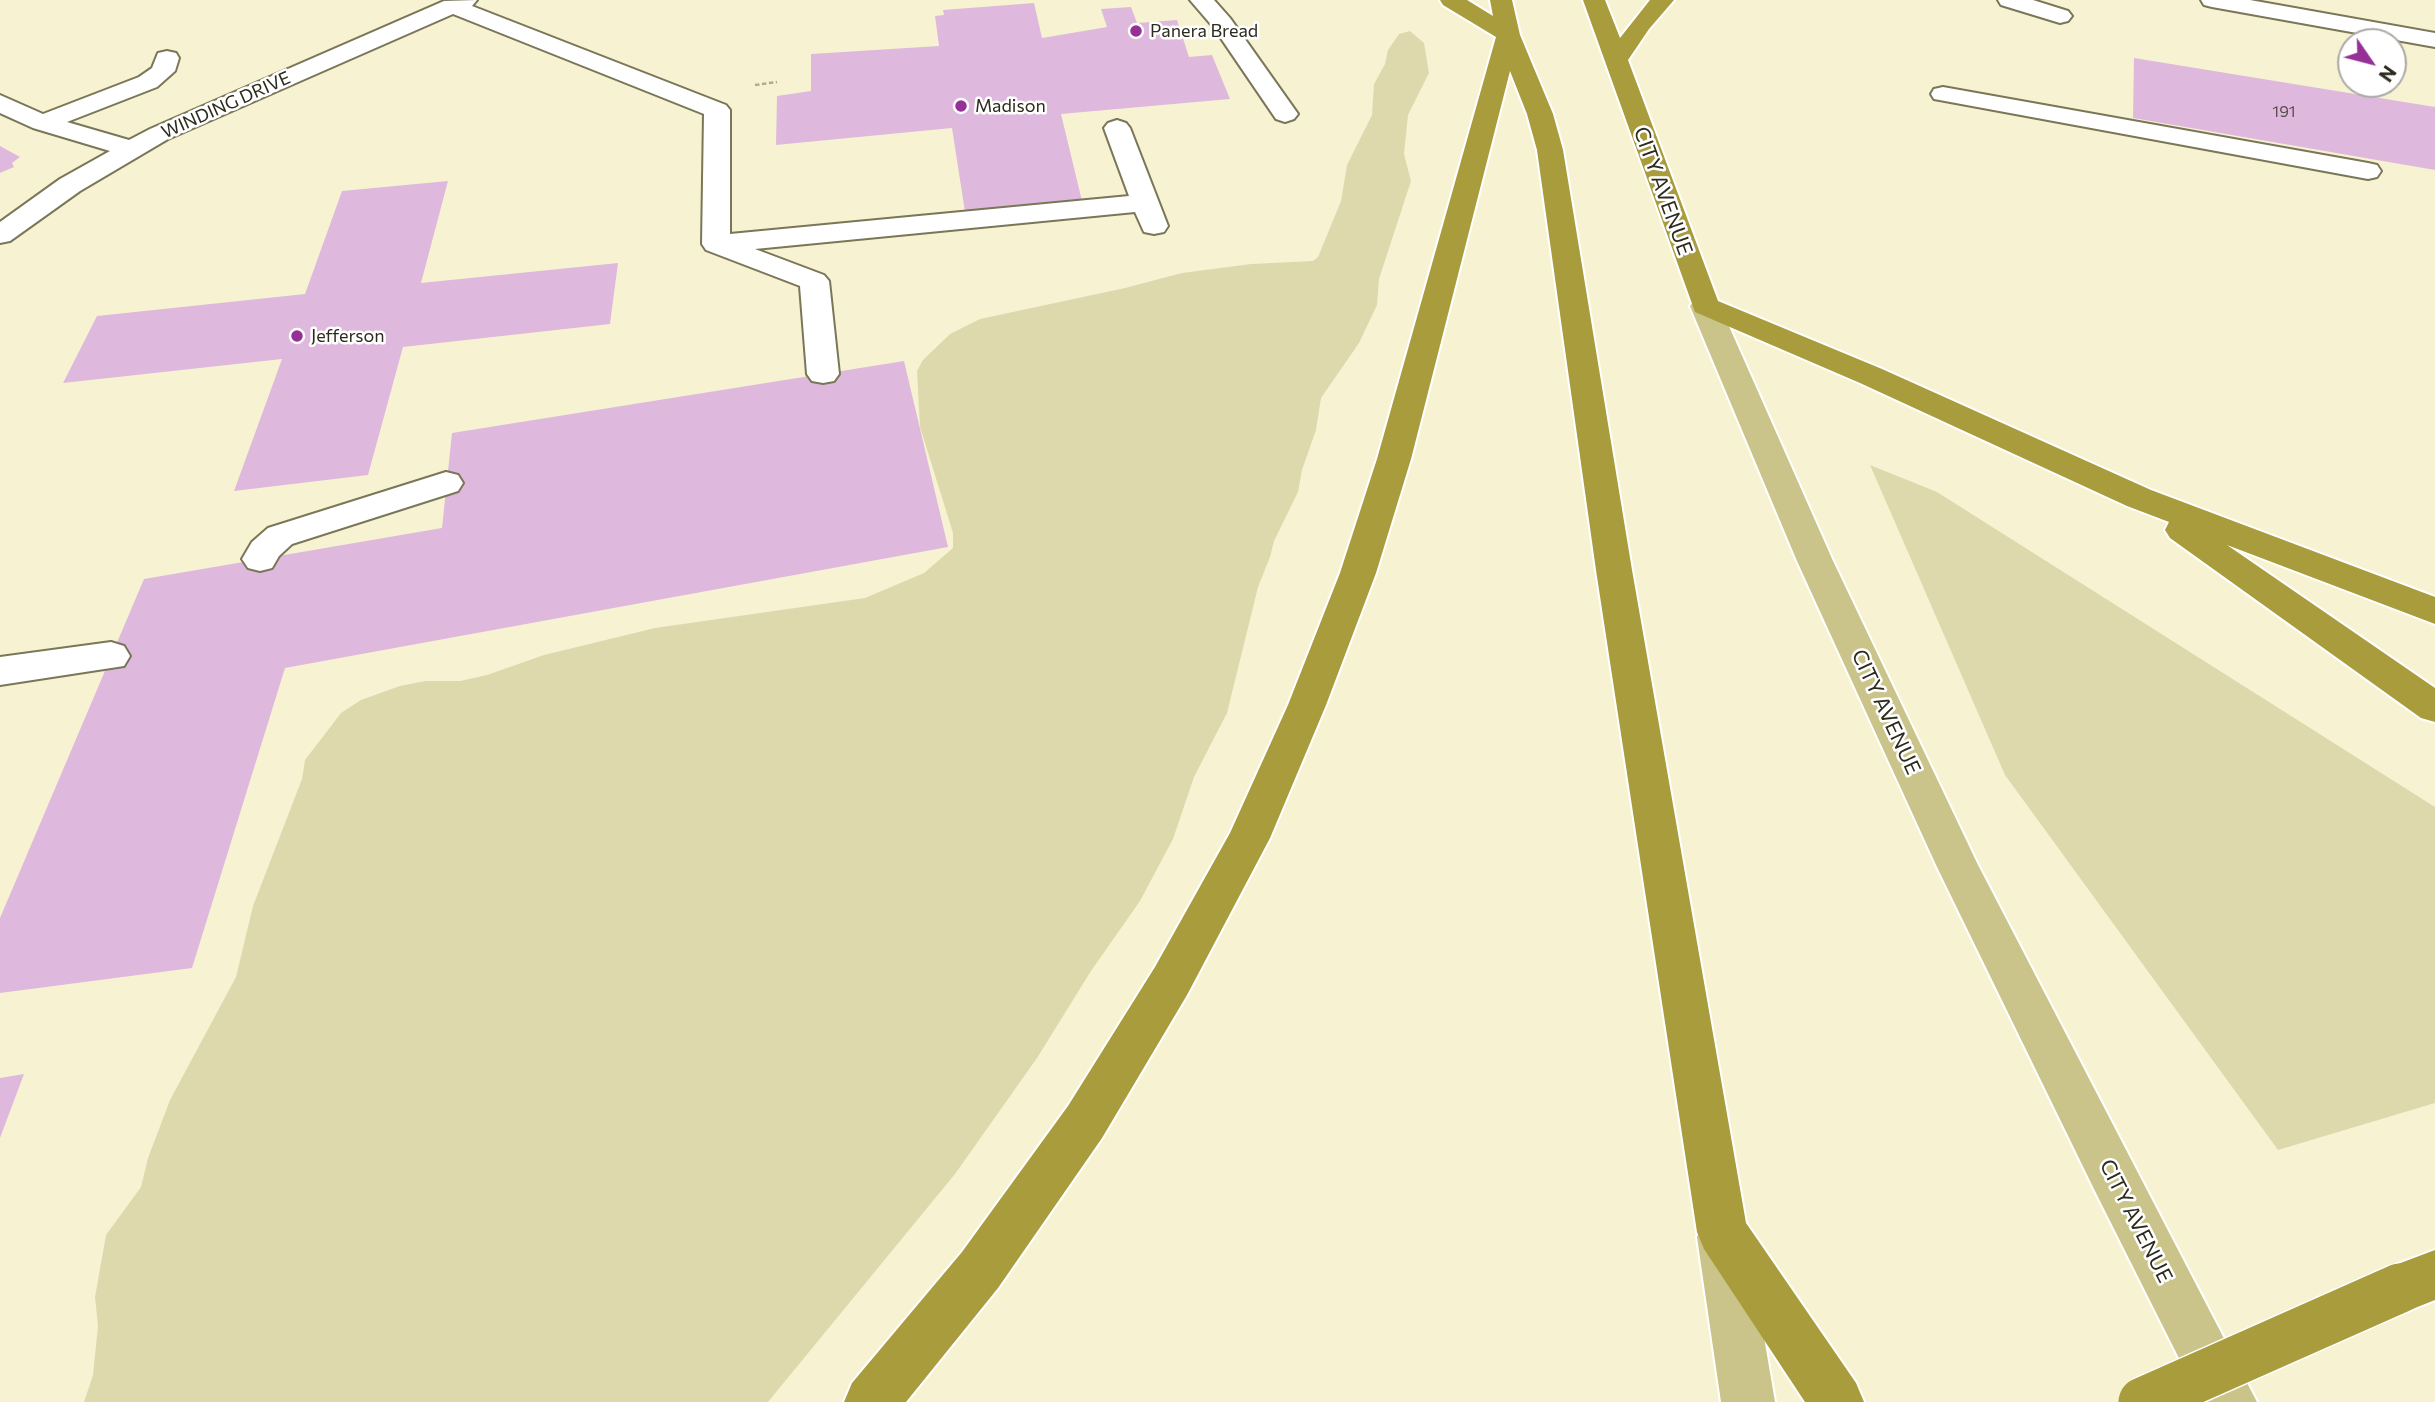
<!DOCTYPE html>
<html>
<head>
<meta charset="utf-8">
<style>
  body { margin:0 }
  #map { position:relative; width:2435px; height:1402px; overflow:hidden; background:#f7f3d2; font-family:Commissioner,sans-serif }
  canvas { display:block }
  .north { position:absolute; left:2337px; top:28px; width:70px; height:70px; box-sizing:border-box; background:#fff; border:2px solid #abaaa5; border-radius:50%; rotate:125deg; font-size:19px; font-weight:700; line-height:28px; text-align:center; color:#2c2b1e }
  .north::after { content:''; display:block; margin:auto; width:24px; height:32px; background:#943096; clip-path:polygon(50% 0,100% 100%,50% 72%,0 100%) }
</style>
</head>
<body>
<div id="map">
<canvas width="2435" height="1402"></canvas>
<div class="north">N</div>
</div>
<script>
const c = document.querySelector('canvas').getContext('2d');
c.lineJoin = 'round';
function paint(path, color) { c.fillStyle = color; c.fill(path, 'evenodd'); }
const poly = rows => new Path2D(rows.map(r => 'M' + r).join(''));
function stroke(path, color, width, dash) { c.strokeStyle = color; c.lineWidth = width; c.lineCap = dash ? 'butt' : 'round'; c.setLineDash(dash || []); c.stroke(path); }
function drawText(font, color, halo, rows, align = 'center') {
  c.font = font + ' Commissioner,sans-serif'; c.lineWidth = 5; c.setLineDash([]); c.textBaseline = 'middle'; c.strokeStyle = halo; c.fillStyle = color; for (const [text, x, y, turn = 0] of rows) {
    c.save(); c.translate(x, y); c.rotate((+turn || 0) * Math.PI / 180); c.textAlign = isNaN(turn) ? turn : align; if (halo) c.strokeText(text, 0, 0); c.fillText(text, 0, 0); c.restore();
  }
}
paint(poly([
  [1410,31,1424,43,1429,73,1408,115,1404,154,1411,181,1379,279,1377,305,1359,343,1321,398,1316,430,1302,470,1298,492,1274,541,1270,557,1258,587,1227,713,1194,777,1173,839,1140,901,1091,971,1037,1058,955,1174,768,1402,84,1402,93,1375,98,1326,95,1297,106,1235,141,1187,148,1158,170,1100,236,977,253,906,302,779,305,760,341,713,361,700,400,686,425,681,460,681,487,675,544,655,655,628,865,598,924,573,953,548,953,533,920,427,917,371,923,360,950,334,980,319,1125,288,1182,273,1251,264,1313,261,1318,257,1341,201,1347,165,1372,115,1374,84,1385,64,1388,50,1399,34],
  [1870,465,1937,492,2435,807,2435,1103,2278,1150,2005,775]
]), '#ded9ad');
paint(poly([
  [1034,3,1042,38,1107,27,1101,9,1131,7,1137,23,1177,20,1189,57,1212,55,1230,99,1061,114,1082,201,965,212,952,128,776,145,777,96,811,91,811,54,939,46,935,16,944,15,943,10],
  [2134,58,2435,107,2435,170,2133,118],
  [0,146,20,157,12,163,14,167,0,173],
  [448,181,421,283,618,263,610,324,403,347,368,475,234,491,282,359,63,383,97,316,305,294,342,191],
  [904,361,948,547,285,668,192,968,0,993,0,918,144,579,442,528,452,433],
  [24,1074,0,1138,0,1078]
]), '#deb9dd');
const minor = poly([
  [477,0,472,6,726,105,730,110,730,234,1129,196,1104,128,1108,123,1117,120,1126,123,1130,128,1168,226,1164,232,1154,234,1144,232,1135,212,755,249,824,275,829,281,839,374,834,381,823,383,812,381,807,374,800,286,706,250,702,244,704,114,453,14,168,139,80,191,10,241,0,243,0,222,60,179,110,151,33,128,0,113,0,95,43,114,139,77,152,68,158,53,167,51,176,53,179,58,175,71,157,87,67,122,129,140,150,129,444,1,477,0],
  [1190,0,1214,0,1230,18,1298,114,1294,119,1285,122,1276,119,1214,28,1190,0],
  [1998,0,2033,0,2068,11,2072,16,2068,21,2060,23,2001,5,1998,0],
  [2201,0,2250,0,2435,33,2435,47,2212,7,2204,5,2201,0],
  [1943,87,2368,163,2377,165,2381,171,2377,177,2368,179,1934,99,1931,94,1934,89,1943,87],
  [446,472,458,475,463,483,458,491,292,544,279,556,272,568,260,571,248,568,242,559,252,542,268,528,446,472],
  [111,642,124,646,130,656,124,666,0,685,0,657,111,642]
]);
const major = poly([
  [1705,297,1715,300,1720,306,1833,561,1978,865,2257,1402,2201,1402,2095,1191,1937,867,1797,561,1690,306,1695,300,1705,297],
  [1722,1212,1740,1220,1747,1237,1775,1402,1721,1402,1697,1237,1704,1220,1722,1212]
]);
const highway = poly([
  [1440,0,1467,0,1493,16,1490,0,1512,0,1520,35,1553,114,1563,150,1632,570,1746,1223,1856,1383,1864,1402,1805,1402,1704,1249,1697,1232,1596,570,1537,150,1527,114,1510,71,1411,459,1376,573,1326,705,1270,838,1187,995,1102,1138,998,1288,906,1402,844,1402,852,1383,962,1252,1068,1106,1155,967,1230,833,1288,705,1340,573,1377,459,1496,37,1443,5,1440,0],
  [1583,0,1605,0,1620,38,1650,0,1674,0,1649,29,1628,60,1718,301,1882,369,2151,490,2435,597,2435,624,2227,545,2435,688,2435,722,2421,718,2170,538,2165,530,2169,522,2127,506,1860,383,1695,312,1583,0],
  [2435,1250,2435,1300,2400,1314,2382,1306,2374,1288,2382,1270,2435,1250]
]);
stroke(minor, '#7a7658', 4);
stroke(major, '#fff', 4);
stroke(highway, '#fff', 4);
stroke(poly([
  [755,85,777,82]
]), '#b0ad93', 2.5, [4.5, 2.5]);
paint(minor, '#fff');
paint(major, '#cbc48a');
paint(highway, '#a99c3c');
const highwayBridge = poly([
  [2143,1402,2400,1288]
]);
stroke(highwayBridge, '#fff', 52, []);
stroke(highwayBridge, '#a99c3c', 49);
for (const [x, y, r, color] of [
  [1136,31,7,"#943096"],
  [961,106,7,"#943096"],
  [297,336,7,"#943096"]
]) { const dot = new Path2D(); dot.arc(x, y, r, 0, 2 * Math.PI); c.fillStyle = color; c.fill(dot); stroke(dot, '#fff', 2.5); }
drawText('16px', '#584e4e', null, [
  ["191",2284,112]
]);
drawText('18px', '#2c2b1e', '#fff', [
  ["Panera Bread",1150,31],
  ["Madison",975,106],
  ["Jefferson",311,336]
], 'left');
drawText('18px', '#2c2b1e', '#fff', [
  ["WINDING DRIVE",226,105,-24]
]);
drawText('21px', '#2c2b1e', '#fff', [
  ["CITY AVENUE",1663,191,70],
  ["CITY AVENUE",1886,712,65],
  ["CITY AVENUE",2136,1221,63]
]);
</script>
</body>
</html>
